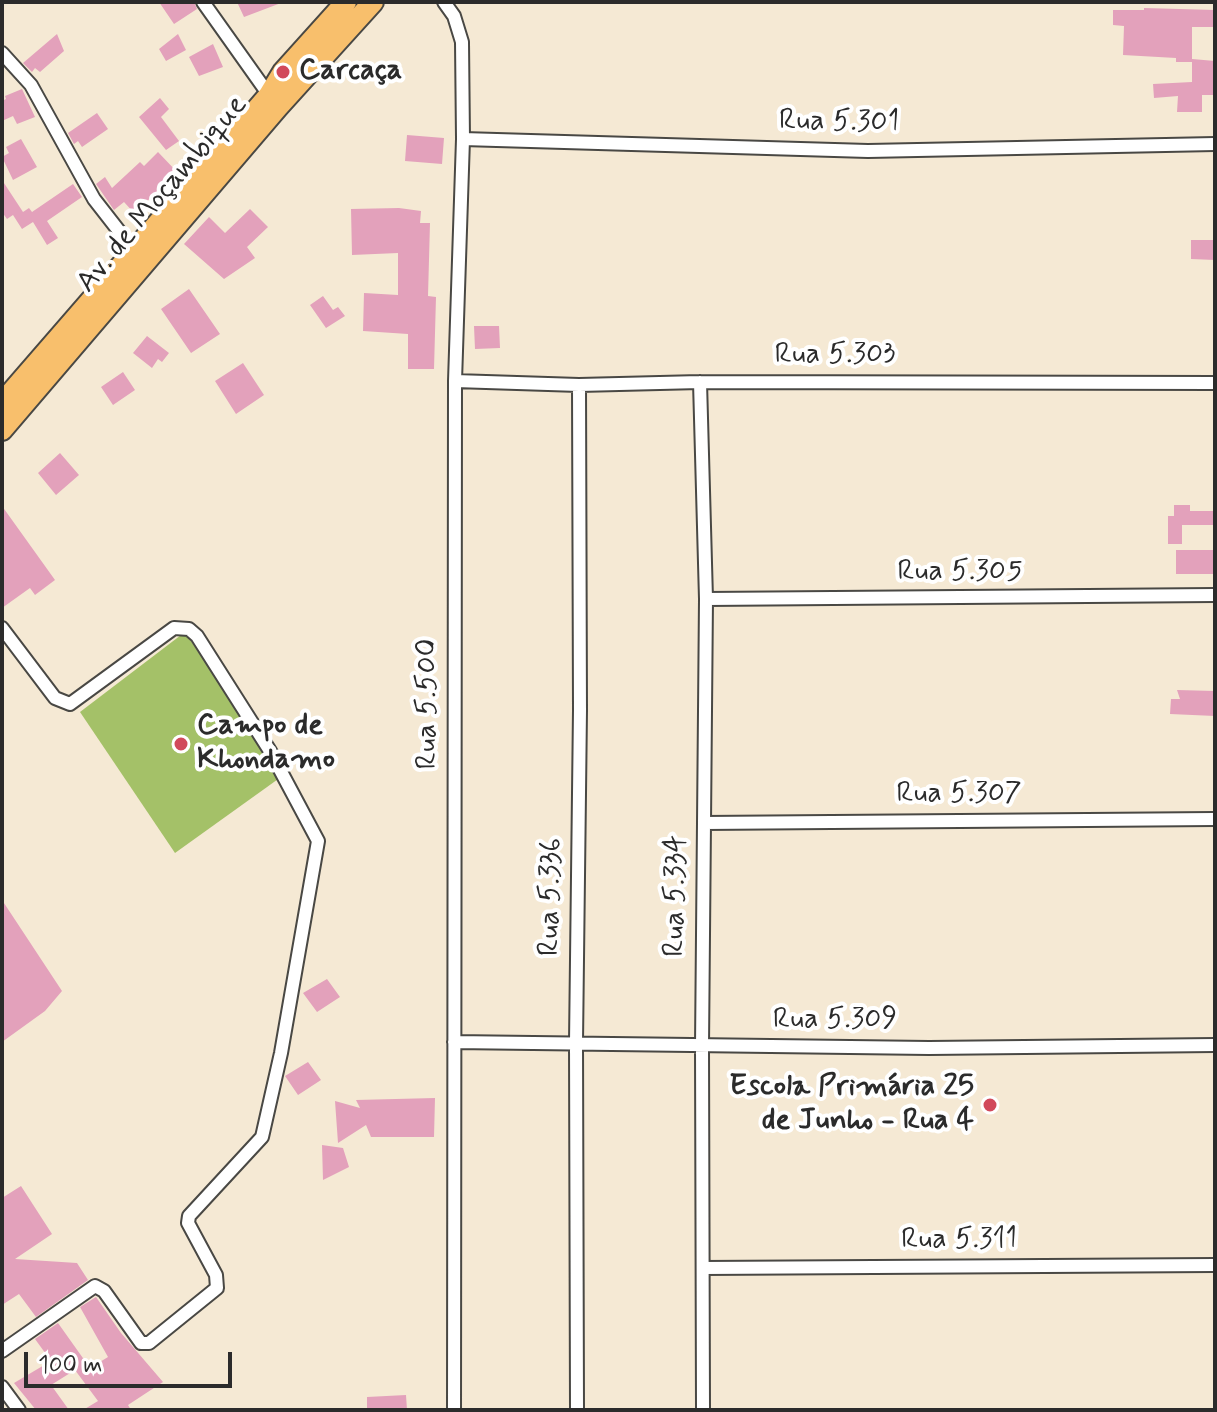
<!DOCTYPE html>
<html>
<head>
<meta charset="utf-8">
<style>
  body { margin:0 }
  #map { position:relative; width:1217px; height:1412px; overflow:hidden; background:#f5e9d4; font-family:Mynerve,sans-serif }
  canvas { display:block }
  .frame { position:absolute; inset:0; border:4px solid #2b2b2b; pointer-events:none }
  .scale { position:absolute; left:24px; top:1352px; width:208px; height:36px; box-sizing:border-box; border:4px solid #2b2b2b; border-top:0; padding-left:10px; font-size:24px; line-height:28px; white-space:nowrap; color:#2b2b2b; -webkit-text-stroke:6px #fff; paint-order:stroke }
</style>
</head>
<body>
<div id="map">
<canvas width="1217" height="1412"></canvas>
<div class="frame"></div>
<div class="scale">100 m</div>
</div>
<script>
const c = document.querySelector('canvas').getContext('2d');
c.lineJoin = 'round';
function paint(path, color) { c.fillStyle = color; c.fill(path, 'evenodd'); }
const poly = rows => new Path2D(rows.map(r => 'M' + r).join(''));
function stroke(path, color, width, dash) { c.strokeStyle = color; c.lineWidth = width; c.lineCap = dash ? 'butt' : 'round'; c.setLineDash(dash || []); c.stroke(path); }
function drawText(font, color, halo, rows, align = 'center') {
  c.font = font + ' Mynerve,sans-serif'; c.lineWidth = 8; c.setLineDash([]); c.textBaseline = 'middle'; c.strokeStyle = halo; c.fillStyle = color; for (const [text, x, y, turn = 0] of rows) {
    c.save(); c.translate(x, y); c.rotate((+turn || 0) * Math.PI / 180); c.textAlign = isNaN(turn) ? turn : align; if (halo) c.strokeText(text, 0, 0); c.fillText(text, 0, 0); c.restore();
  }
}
paint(poly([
  [185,632,281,777,175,853,80,712]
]), '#a4c168');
paint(poly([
  [159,2,194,2,197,9,174,24],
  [237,2,281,2,281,3,244,17],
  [1144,8,1215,10,1215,27,1192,27,1192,62,1176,62,1176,58,1123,55,1124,26,1113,25,1113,10,1144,10],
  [57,34,64,51,40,72,35,68,32,72,23,63],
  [178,34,186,50,166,61,159,49],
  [213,44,223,67,199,76,189,57],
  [1192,59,1215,61,1215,95,1202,95,1202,112,1177,112,1178,96,1154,98,1153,84,1192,82],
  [22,89,35,117,17,124,13,116,2,121,2,101,6,99,5,96],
  [160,98,169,109,161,117,179,141,166,150,139,117],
  [97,113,108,129,82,147,78,141,74,144,68,133],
  [407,135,444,138,442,164,405,161],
  [21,139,37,167,13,180,2,157,9,153,6,147],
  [158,152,178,173,134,213,124,202,114,210,96,184,105,177,112,188,140,162,144,166],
  [2,180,23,212,29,208,32,212,73,184,82,197,47,221,58,238,47,245,33,222,22,229,13,215,7,219,2,212],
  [399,208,421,211,420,223,430,223,428,296,436,297,434,369,408,369,408,334,363,331,364,293,398,295,398,253,352,255,351,209],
  [250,209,268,227,247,247,255,258,224,279,184,244,209,217,225,233],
  [1191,240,1215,240,1215,260,1191,259],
  [189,289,220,334,191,353,161,309],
  [323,296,333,310,338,307,345,316,326,328,310,305],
  [474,326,499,326,500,348,475,349],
  [147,336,169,353,162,362,158,359,152,368,133,353],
  [243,363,264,395,236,414,215,381],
  [123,372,135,390,113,405,101,387],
  [60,453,79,475,56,495,38,473],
  [1174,505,1190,505,1190,511,1215,511,1215,525,1182,525,1182,544,1168,544,1168,516,1174,516],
  [2,506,55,580,35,595,30,588,2,608],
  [1176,550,1215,550,1215,574,1176,574],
  [1177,690,1215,691,1215,716,1170,714,1171,699,1180,699],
  [2,900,62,991,45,1011,2,1042],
  [327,979,340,997,317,1012,303,993],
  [308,1062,321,1080,298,1095,285,1076],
  [435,1098,434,1137,371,1137,366,1125,338,1143,335,1101,360,1108,356,1100],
  [322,1145,343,1148,349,1167,323,1180],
  [21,1186,52,1234,15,1259,77,1263,88,1280,36,1317,19,1294,2,1305,2,1198],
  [96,1297,121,1333,163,1382,128,1405,131,1410,83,1410,98,1401,75,1370,51,1385,69,1410,36,1410,14,1383,51,1361,35,1339,58,1323,90,1368,108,1357,80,1307],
  [406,1395,407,1410,367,1410,367,1397]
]), '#e3a1bb');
const minor = poly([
  [203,2,269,95],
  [444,2,454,16,462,42,463,139,455,381,454,1410],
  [2,53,31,85,94,199,133,249],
  [463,139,868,151,1215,144],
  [455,381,579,385,700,382,1215,383],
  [700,382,706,599,702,1046,703,1410],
  [706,599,1215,595],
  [2,628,55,698,70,704,174,628,189,629,197,636,270,751,318,841,281,1053,262,1137,189,1216,188,1223,216,1275,217,1288,149,1343,141,1343,104,1291,95,1286,2,1351],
  [704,823,1215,819],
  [454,1042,929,1048,1215,1045],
  [703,1268,1215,1265],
  [2,1387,19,1410],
  [577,1410,576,1042,580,710,579,385]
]);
const trunk = poly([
  [2,403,269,95,283,72,346,2],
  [2,430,278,107,373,2]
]);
stroke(minor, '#494844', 16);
stroke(trunk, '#494844', 24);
stroke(minor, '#fff', 12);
stroke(trunk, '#f8bf6c', 20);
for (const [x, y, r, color] of [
  [283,72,8,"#d1495b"],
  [181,744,8,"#d1495b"],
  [990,1105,8,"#d1495b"]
]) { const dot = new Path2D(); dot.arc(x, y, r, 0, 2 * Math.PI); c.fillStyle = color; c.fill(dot); stroke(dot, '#fff', 3); }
drawText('bold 30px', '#2b2b2b', '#fff', [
  ["Carcaça",299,72],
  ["Campo de",197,727],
  ["Khondamo",197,761],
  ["Escola Primária 25",974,1088,"right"],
  ["de Junho - Rua 4",974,1122,"right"]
], 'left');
drawText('30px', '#2b2b2b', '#fff', [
  ["Rua 5.301",839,123,1],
  ["Av. de Moçambique",163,195,-50],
  ["Rua 5.303",835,356],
  ["Rua 5.305",960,573],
  ["Rua 5.500",429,704,-90],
  ["Rua 5.307",959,795],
  ["Rua 5.334",677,896,-89],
  ["Rua 5.336",552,897,-89],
  ["Rua 5.309",835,1021],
  ["Rua 5.311",959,1241]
]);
</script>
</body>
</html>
